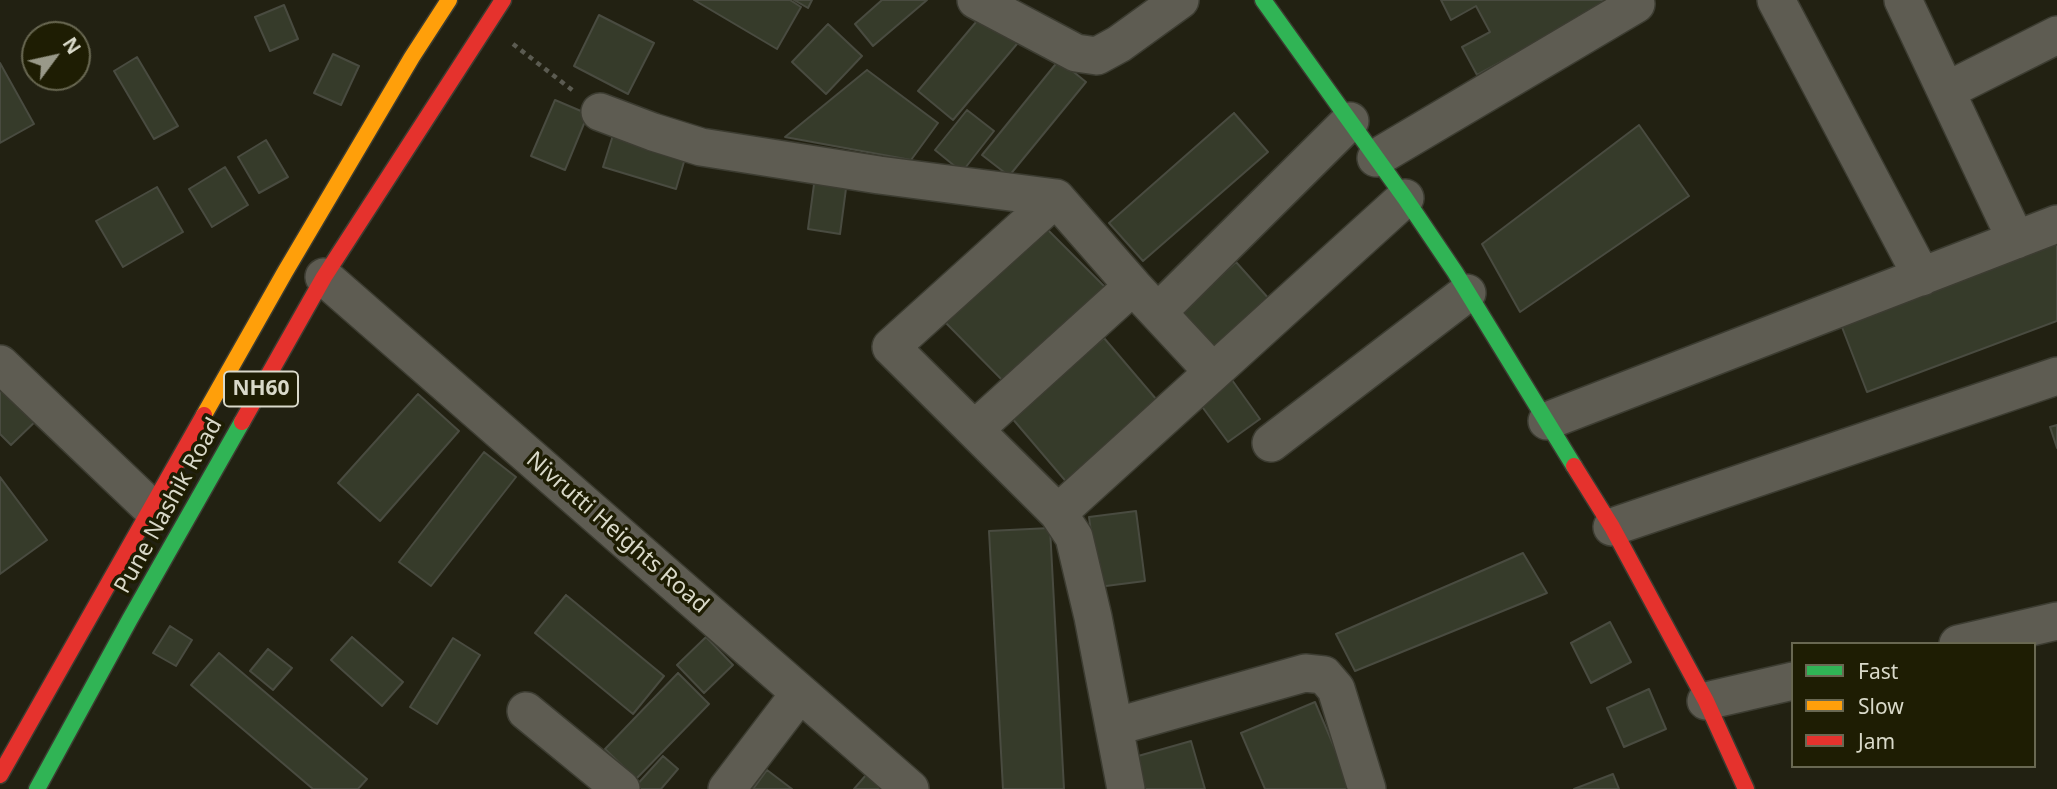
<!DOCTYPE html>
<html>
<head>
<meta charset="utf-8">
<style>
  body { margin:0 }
  #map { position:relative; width:2057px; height:789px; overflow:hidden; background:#222112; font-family:"Noto Sans",sans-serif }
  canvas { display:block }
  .legend { position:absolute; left:1791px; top:642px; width:245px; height:126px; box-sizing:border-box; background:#1e1d03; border:2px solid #696852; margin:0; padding:9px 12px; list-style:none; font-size:21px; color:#d9d9c9 }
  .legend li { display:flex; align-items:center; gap:14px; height:35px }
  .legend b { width:35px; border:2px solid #696852 }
  .north { position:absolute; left:21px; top:21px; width:70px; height:70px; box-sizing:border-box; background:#1e1d03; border:2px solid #696852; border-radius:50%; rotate:57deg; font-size:19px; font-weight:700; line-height:28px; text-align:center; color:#d9d9c9 }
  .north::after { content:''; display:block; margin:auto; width:24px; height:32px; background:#999989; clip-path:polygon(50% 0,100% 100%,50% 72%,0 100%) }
</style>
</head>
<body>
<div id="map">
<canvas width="2057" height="789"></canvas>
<ul class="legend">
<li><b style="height:9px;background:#30b455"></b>Fast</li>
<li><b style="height:9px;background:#ff9f0a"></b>Slow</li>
<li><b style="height:9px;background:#e5322d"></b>Jam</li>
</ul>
<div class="north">N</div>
</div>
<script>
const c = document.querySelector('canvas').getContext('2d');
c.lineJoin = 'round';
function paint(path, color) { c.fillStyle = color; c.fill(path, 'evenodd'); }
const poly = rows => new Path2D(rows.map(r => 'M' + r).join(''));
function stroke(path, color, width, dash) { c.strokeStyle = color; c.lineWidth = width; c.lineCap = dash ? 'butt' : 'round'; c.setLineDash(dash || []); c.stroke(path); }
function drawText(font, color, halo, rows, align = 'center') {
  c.font = font + ' "Noto Sans",sans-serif'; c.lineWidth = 7; c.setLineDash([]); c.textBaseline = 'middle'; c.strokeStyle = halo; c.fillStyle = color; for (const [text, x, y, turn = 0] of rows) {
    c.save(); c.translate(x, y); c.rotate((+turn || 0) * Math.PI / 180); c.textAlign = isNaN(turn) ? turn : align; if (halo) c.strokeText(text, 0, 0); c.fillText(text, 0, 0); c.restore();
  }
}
const building = poly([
  [694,0,790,0,801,7,777,49,694,0],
  [794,0,812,0,808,8,794,0],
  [882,0,927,0,873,46,855,24,882,0],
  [1441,0,1615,0,1477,75,1462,47,1490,32,1476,6,1451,20,1441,0],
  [284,5,298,39,270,51,255,17,284,5],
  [987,9,1022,38,953,120,918,91,987,9],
  [599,15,654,43,628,94,574,66,599,15],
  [828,24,862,56,826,94,792,62,828,24],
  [333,54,359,66,341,105,314,93,333,54],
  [137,57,178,126,154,139,114,71,137,57],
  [1059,60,1086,82,1009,176,982,155,1059,60],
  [0,63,34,124,0,143,0,63],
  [867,70,938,123,911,160,785,137,867,70],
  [555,100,588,114,565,170,531,156,555,100],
  [967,110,994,131,962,172,935,150,967,110],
  [1234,113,1268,152,1143,261,1109,223,1234,113],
  [1639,125,1689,196,1520,312,1482,244,1639,125],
  [614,132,686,155,676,189,603,167,614,132],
  [266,140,288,177,259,193,238,157,266,140],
  [225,167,248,205,212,227,189,189,225,167],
  [815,177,847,181,840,234,808,229,815,177],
  [157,187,183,232,123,267,96,221,157,187],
  [1039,221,1107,289,1009,387,942,319,1039,221],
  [2057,239,2057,321,1867,392,1840,322,2057,239],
  [1236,262,1270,300,1213,350,1180,312,1236,262],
  [1104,338,1162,406,1069,485,1011,417,1104,338],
  [0,372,42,415,11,445,0,434,0,372],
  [1227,373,1260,419,1228,442,1195,397,1227,373],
  [418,394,459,431,380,521,338,483,418,394],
  [2057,425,2057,448,2050,427,2057,425],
  [484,452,516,477,431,586,399,562,484,452],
  [0,477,47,540,0,574,0,477],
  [1136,511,1145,581,1098,587,1089,517,1136,511],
  [1050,528,1064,789,1003,789,989,531,1050,528],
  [1523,553,1547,593,1355,671,1336,634,1523,553],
  [566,595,664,676,633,714,535,633,566,595],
  [1610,622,1631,662,1591,683,1571,643,1610,622],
  [170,626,192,640,176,666,153,653,170,626],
  [352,637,403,682,382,706,331,660,352,637],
  [706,637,733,665,704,693,677,665,706,637],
  [453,638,480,655,437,724,410,707,453,638],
  [268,649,292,668,273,690,250,671,268,649],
  [219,653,367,779,358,789,313,789,191,685,219,653],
  [678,673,709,704,636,779,605,749,678,673],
  [1649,689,1666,729,1624,747,1607,708,1649,689],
  [1315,702,1352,789,1265,789,1241,733,1315,702],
  [1191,741,1205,789,1132,789,1124,760,1191,741],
  [663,756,678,769,661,789,635,789,634,788,663,756],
  [767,770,792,789,753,789,767,770],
  [1613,774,1619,789,1574,789,1613,774],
  [866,775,882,789,854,789,866,775]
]);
paint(building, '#363b2a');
stroke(building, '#494b40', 2);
const street = poly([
  [976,0,1076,53,1097,56,1119,44,1180,0],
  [1776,0,1922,277],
  [1903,0,2016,240],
  [1946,91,2057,35],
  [600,112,653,132,701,147,879,175,1056,198,1133,286,1213,372],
  [1376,158,1636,4],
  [1056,198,891,347,1058,513,1074,537,1093,617,1126,789],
  [324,277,910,789],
  [1158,312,1350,121],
  [0,364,151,508],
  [1547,421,2057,224],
  [975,429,1133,286],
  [1271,443,1467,293],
  [1058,513,1405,198],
  [1612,527,2057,376],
  [1958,644,2057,621],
  [1706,701,1793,681],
  [526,711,621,789],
  [1114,727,1305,673,1324,675,1336,689,1367,789],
  [727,789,800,693]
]);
const fast = poly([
  [1263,0,1405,198,1455,272,1574,466],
  [37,789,130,619,242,422]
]);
const slow = poly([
  [204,415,285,272,412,57,449,0]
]);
const jam = poly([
  [242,422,324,277,503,0],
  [1574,466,1612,527,1706,701,1746,789],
  [0,775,204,415]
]);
stroke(street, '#3c3c31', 40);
stroke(fast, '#3c3c31', 19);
stroke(slow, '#3c3c31', 19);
stroke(jam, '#3c3c31', 19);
stroke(poly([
  [513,44,576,93]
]), '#5b5b51', 4.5, [5, 5]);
stroke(street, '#5e5c52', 37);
stroke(fast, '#30b455', 16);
stroke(slow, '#ff9f0a', 16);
stroke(jam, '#e5322d', 16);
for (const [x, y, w] of [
  [261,389,74]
]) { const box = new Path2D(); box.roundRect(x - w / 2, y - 17.5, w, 35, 5); c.fillStyle = '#1e1d03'; c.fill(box); stroke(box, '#d9d9c9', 2); }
drawText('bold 21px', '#d9d9c9', null, [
  ["NH60",261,389]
]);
drawText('23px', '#d9d9c9', '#1e1d03', [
  ["Pune Nashik Road",169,506,-61],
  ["Nivrutti Heights Road",617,533,41]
]);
</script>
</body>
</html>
